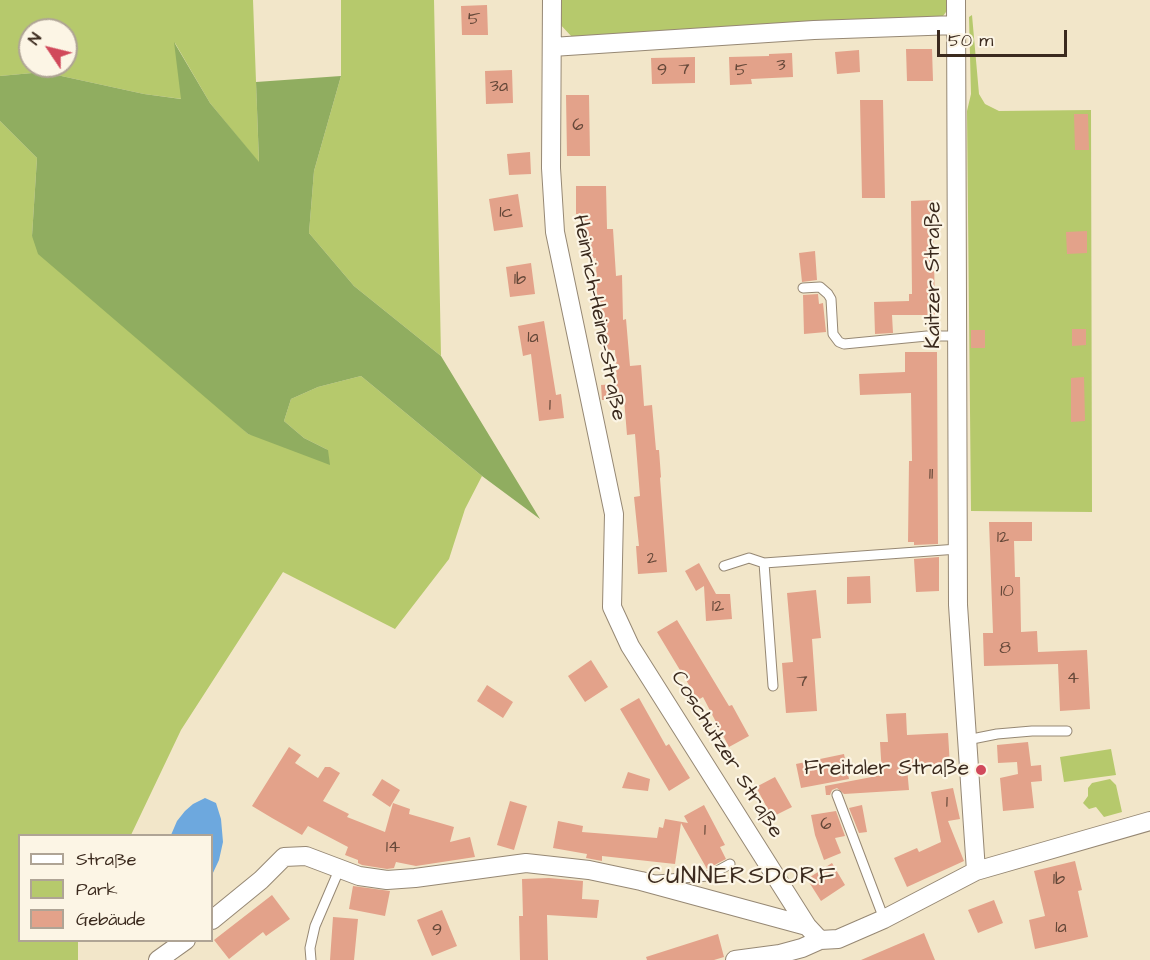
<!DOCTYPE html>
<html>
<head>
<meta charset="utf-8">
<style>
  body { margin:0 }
  #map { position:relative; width:1150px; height:960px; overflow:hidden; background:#f2e6c9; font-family:"Architects Daughter",sans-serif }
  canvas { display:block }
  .legend { position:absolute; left:18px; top:834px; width:195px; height:108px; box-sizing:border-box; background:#fcf5e5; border:2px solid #afa495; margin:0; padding:8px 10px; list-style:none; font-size:18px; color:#3b2a1e }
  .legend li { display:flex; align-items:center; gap:12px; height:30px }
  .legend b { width:30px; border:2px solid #afa495 }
  .north { position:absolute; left:18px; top:18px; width:60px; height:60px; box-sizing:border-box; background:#fcf5e5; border:2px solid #afa495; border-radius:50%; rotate:305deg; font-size:16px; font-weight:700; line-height:24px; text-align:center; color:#3b2a1e }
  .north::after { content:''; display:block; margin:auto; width:21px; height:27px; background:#d1495b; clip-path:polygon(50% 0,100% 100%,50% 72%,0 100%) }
  .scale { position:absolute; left:937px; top:30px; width:130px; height:27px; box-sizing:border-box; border:3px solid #3b2a1e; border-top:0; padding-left:8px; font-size:18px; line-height:21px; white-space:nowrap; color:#3b2a1e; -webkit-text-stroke:4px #fcf5e5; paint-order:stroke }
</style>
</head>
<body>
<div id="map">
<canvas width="1150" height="960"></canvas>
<ul class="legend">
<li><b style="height:8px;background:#fff"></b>Straße</li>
<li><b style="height:16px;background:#b6c96c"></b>Park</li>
<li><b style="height:16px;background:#e3a28a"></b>Gebäude</li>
</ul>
<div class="north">N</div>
<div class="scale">50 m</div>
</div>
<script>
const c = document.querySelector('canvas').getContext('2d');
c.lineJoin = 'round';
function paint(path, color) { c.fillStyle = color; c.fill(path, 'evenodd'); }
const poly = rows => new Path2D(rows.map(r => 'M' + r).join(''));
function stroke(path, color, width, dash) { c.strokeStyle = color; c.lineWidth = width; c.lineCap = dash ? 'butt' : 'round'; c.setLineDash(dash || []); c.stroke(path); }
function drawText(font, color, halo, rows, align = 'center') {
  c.font = font + ' "Architects Daughter",sans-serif'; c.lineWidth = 4.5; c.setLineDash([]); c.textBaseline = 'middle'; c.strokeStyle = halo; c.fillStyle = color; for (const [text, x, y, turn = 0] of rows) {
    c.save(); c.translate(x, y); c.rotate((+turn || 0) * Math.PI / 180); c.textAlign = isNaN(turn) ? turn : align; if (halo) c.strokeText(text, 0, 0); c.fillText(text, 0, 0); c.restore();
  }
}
paint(poly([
  [0,0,253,0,259,163,210,103,175,43,182,99,144,94,43,72,0,76],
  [30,30,66,30,66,66,30,66],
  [341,0,434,0,441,356,354,286,309,233,314,171,341,76],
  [557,0,948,0,949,8,943,16,572,37,558,22],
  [972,15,979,94,985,104,999,111,1091,110,1092,512,971,511,967,111,971,94,969,17],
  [0,121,37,158,32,236,248,434,328,450,304,438,284,421,291,399,318,387,361,376,482,476,465,509,449,559,395,629,283,572,181,730,131,835,20,836,20,940,78,941,78,960,0,960],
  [1111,749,1116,775,1064,782,1060,757],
  [1110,779,1116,785,1122,812,1104,817,1096,807,1089,809,1083,803,1088,796,1088,788,1092,783]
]), '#b6c96c');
paint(poly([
  [174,42,210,103,259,162,256,82,341,76,314,171,309,233,354,286,441,356,540,519,482,476,361,376,318,387,291,399,284,421,304,438,328,450,330,465,248,434,38,254,32,236,37,158,0,121,0,76,43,72,144,94,181,99]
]), '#90ad60');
paint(poly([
  [205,798,216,803,221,819,223,842,219,860,212,875,212,836,171,835,177,821,185,811,193,804]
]), '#6da8de');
paint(poly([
  [487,5,488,35,462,35,461,6],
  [906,49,932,49,933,81,907,81],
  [859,50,860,72,837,74,835,52],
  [792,53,793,77,751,79,752,84,730,85,729,57,769,56,769,54],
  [695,57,695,83,652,84,651,58],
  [512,70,513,103,486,104,485,71],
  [566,95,589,95,590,156,567,156],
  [860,100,883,100,885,198,862,198],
  [1074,114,1088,114,1089,150,1075,150],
  [530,152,531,174,509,175,507,154],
  [576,186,606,186,607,229,613,229,616,276,622,275,623,320,626,319,630,366,641,365,644,406,652,405,656,450,659,450,661,477,660,478,667,572,638,574,636,546,639,546,634,497,640,496,635,434,627,435,624,399,602,400,601,385,617,384,615,350,605,351,600,303,597,303,596,258,587,259,584,214,576,214],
  [518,194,523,227,494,231,489,199],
  [933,200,935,315,892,315,893,333,875,334,874,302,909,301,909,294,912,294,911,201],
  [1087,231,1087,253,1067,254,1066,232],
  [815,251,817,280,802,282,799,253],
  [531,263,535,294,510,297,506,267],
  [818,294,819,304,823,303,826,332,804,334,803,295],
  [544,321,556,395,561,394,564,418,539,421,531,354,523,356,518,326],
  [1072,329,1086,329,1086,345,1072,346],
  [971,330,985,330,985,348,971,348],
  [905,352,937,352,938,544,914,545,914,542,908,542,909,461,912,461,911,393,860,395,859,374,905,372],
  [1084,377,1085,421,1071,422,1071,378],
  [989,522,1032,522,1032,541,1014,541,1015,577,1020,577,1021,632,1037,631,1038,652,1087,650,1090,709,1060,711,1058,664,984,666,983,633,993,633],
  [939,557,939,591,916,592,914,559],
  [699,563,716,594,730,594,732,619,706,621,704,586,696,591,685,571],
  [870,576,871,603,847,604,847,577],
  [816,590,821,638,812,639,817,711,786,713,782,663,793,662,787,593],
  [677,620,729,706,732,705,749,736,729,747,703,697,698,700,657,632],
  [591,660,608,687,585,702,568,676],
  [487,685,513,702,503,718,477,701],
  [639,698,666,746,669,744,690,778,669,791,620,709],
  [906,713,907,735,948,733,950,766,907,768,909,790,844,794,837,788,832,790,830,795,826,795,825,786,882,775,880,742,888,742,886,714],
  [1028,742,1031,766,1041,765,1042,781,1031,782,1034,808,1003,811,1000,778,1018,774,1017,762,998,763,997,745],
  [289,747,301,755,295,763,318,778,325,767,330,767,340,773,323,801,349,814,347,817,385,832,393,803,410,809,409,814,454,827,450,842,470,837,475,857,416,866,396,862,394,868,387,869,362,865,358,863,358,860,345,855,348,847,308,826,302,835,272,818,252,806],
  [844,754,849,779,801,788,796,764],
  [628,772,650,779,648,791,622,788],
  [775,777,792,807,772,817,756,787],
  [382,779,400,790,390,807,372,795],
  [953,788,960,819,948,821,964,861,907,887,894,858,917,848,919,852,941,842,931,792],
  [510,801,527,806,514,850,497,845],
  [704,805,725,845,720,847,726,859,707,869,681,823,675,864,602,856,602,861,586,858,587,854,553,848,558,821,583,826,582,832,657,838,659,827,663,828,665,819,688,823,684,816],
  [862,805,867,832,859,833,849,808],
  [836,811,845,836,835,838,841,853,824,860,815,835,811,815],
  [1075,861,1082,890,1078,891,1088,937,1035,949,1029,920,1045,916,1034,871],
  [832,863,845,885,821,901,807,879],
  [549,878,583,881,582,899,599,900,597,918,547,915,548,960,520,960,519,916,523,916,522,879],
  [353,886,390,891,385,916,349,909],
  [272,895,290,919,266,936,263,932,229,959,214,940],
  [994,900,1003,923,978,933,968,910],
  [442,910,457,946,432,956,417,920],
  [333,917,358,919,354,960,330,960],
  [924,933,935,960,861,960],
  [718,934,724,957,714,960,647,960,646,957]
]), '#e3a28a');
const lane = poly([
  [803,288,820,287,828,294,831,299,833,334,839,342,844,344,927,336,958,336],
  [764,563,773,686],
  [724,566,749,558,764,563,958,549],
  [967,740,997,734,1032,731,1067,731],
  [837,795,884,919],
  [657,880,708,876,730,864],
  [311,960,310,948,315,926,339,870]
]);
const street = poly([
  [552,0,551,168,555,232,614,514,612,607,630,646,807,926],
  [956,0,958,605,976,871],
  [552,47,814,30,956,25],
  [212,920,261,880,284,857,306,856,359,876,387,880,415,878,526,863,589,870,641,881,807,926,820,940],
  [158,960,186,940],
  [735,960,780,954,802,948,820,940,838,939,884,919,976,871,1150,821]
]);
stroke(lane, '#968874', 11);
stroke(street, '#968874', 20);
stroke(lane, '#fff', 9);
stroke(street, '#fff', 18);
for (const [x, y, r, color] of [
  [981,770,6,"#d1495b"]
]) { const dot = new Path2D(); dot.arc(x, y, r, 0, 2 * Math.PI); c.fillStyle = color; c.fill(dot); stroke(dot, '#fcf5e5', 2); }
drawText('18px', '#654839', null, [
  ["5",474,20],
  ["3",781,66],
  ["7",684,70],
  ["9",662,71],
  ["5",741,71],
  ["3a",499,87],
  ["6",578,126],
  ["1c",506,213],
  ["1b",520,280],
  ["1a",533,338],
  ["1",550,406],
  ["11",931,475],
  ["12",1003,538],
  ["2",652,559],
  ["10",1007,592],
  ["12",718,607],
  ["8",1005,649],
  ["4",1073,679],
  ["7",802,682],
  ["1",947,803],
  ["6",826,825],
  ["1",705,831],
  ["14",393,848],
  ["1b",1059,880],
  ["1a",1061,928],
  ["9",437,931]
]);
drawText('21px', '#3b2a1e', '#fcf5e5', [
  ["Kaitzer Straße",935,275,-90],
  ["Heinrich-Heine-Straße",598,318,79],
  ["Coschützer Straße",726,755,58]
]);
drawText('21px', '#3b2a1e', '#fcf5e5', [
  ["Freitaler Straße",969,770]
], 'right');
c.letterSpacing = '1.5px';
drawText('24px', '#3b2a1e', '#fcf5e5', [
  ["CUNNERSDORF",742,878]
]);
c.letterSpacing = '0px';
</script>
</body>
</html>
